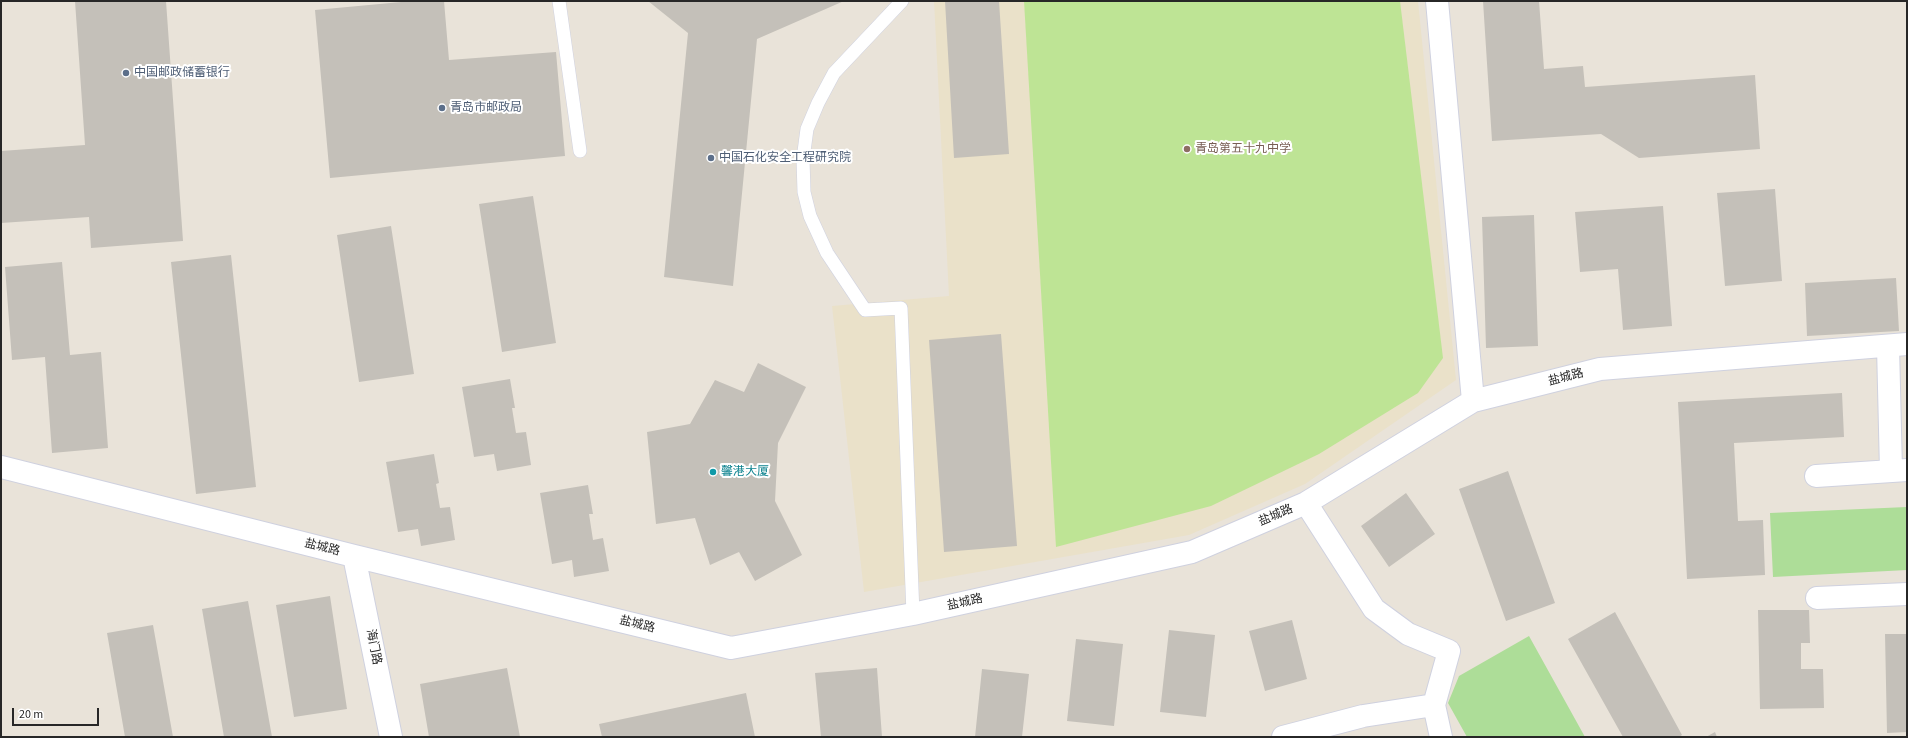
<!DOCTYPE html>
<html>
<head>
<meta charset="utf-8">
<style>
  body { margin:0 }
  #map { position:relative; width:1908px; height:738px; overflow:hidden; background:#e9e3d9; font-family:"Source Sans 3",sans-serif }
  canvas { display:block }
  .frame { position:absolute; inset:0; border:2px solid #272727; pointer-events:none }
  .scale { position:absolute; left:12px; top:708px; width:87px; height:18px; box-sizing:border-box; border:2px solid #272727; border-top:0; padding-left:5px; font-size:12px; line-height:14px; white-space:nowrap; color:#272727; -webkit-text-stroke:3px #fff; paint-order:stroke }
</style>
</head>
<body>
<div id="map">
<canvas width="1908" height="738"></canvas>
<div class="frame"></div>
<div class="scale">20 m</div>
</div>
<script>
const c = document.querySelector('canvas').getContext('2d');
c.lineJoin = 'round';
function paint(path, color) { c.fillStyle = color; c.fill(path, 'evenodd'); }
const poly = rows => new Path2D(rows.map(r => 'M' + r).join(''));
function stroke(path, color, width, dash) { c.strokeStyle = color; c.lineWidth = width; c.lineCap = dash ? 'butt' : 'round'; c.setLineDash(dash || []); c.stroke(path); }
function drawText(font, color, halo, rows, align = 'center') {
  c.font = font + ' "Source Sans 3","Noto Sans SC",sans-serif'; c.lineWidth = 4; c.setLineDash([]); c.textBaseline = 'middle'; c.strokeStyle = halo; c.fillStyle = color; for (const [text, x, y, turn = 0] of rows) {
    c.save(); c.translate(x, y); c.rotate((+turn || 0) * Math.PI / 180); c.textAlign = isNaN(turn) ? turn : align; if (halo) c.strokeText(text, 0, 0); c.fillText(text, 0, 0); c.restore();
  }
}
paint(poly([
  [934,1,1418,1,1456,380,1305,484,1189,535,864,592,832,306,949,296]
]), '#eae1c9');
paint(poly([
  [1907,507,1907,570,1773,577,1770,513],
  [1529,636,1585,737,1467,737,1448,703,1459,676]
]), '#addd98');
paint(poly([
  [1024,1,1400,1,1443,358,1418,393,1319,454,1211,506,1056,547]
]), '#bee495');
paint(poly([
  [75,1,166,1,183,241,91,248,89,217,1,223,1,151,85,145],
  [412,1,444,1,449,60,556,52,565,156,330,178,315,10],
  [648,1,844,1,757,39,733,286,664,277,688,33],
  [945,1,999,1,1009,154,954,158],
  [1483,1,1539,1,1544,69,1583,66,1585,87,1755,75,1760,149,1639,158,1601,134,1492,141],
  [1775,189,1782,281,1725,286,1717,193],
  [533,196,556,343,502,352,479,204],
  [1663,206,1672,326,1623,330,1618,269,1580,272,1575,212],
  [1534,215,1538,346,1486,348,1482,217],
  [391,226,414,374,359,382,337,235],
  [231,255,256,487,196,494,171,262],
  [62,262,70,355,101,352,108,448,52,453,45,357,12,360,5,267],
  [1896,278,1899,331,1807,336,1805,283],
  [1001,334,1017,546,944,552,929,340],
  [758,363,806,387,778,443,775,501,802,555,755,581,739,552,710,565,695,518,656,524,647,432,690,424,715,380,744,392],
  [510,379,515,408,512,408,516,433,526,432,531,465,497,471,494,454,474,457,462,387],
  [1842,393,1844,437,1734,443,1738,521,1763,520,1765,575,1687,579,1678,402],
  [434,454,439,483,436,484,440,508,450,507,455,540,421,546,418,529,398,532,386,462],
  [1508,471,1555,603,1506,621,1459,489],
  [588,485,593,514,589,514,593,540,603,538,609,571,574,577,572,560,552,564,540,493],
  [1406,493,1435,534,1389,567,1361,526],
  [330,596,347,709,294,717,276,605],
  [248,601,272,737,224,737,202,609],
  [1758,610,1809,610,1810,643,1801,643,1801,669,1823,669,1824,708,1760,709],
  [1615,612,1682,735,1679,737,1623,737,1568,639],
  [1292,620,1307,679,1265,691,1249,631],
  [153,625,173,737,125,737,107,633],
  [1169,630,1215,635,1206,717,1160,712],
  [1885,634,1907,634,1907,732,1887,733],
  [1076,639,1123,644,1114,726,1067,721],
  [507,668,520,737,429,737,420,684],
  [877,668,882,737,821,737,815,673],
  [982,669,1029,674,1022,737,975,737],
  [746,693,755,737,602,737,599,724],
  [1715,732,1717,737,1706,737]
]), '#c4c0b9');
const lane = poly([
  [559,1,580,151],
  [902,1,834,73,818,103,807,129,803,159,804,192,810,216,827,253,865,310,901,308,913,614]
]);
const street = poly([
  [1437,1,1473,401],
  [1888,346,1891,471],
  [1,467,354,556,731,648,913,614,1192,552,1306,503,1473,401,1600,369,1907,344],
  [1816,476,1907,470],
  [1306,503,1374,609,1408,634,1449,651,1434,705,1441,737],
  [354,556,391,737],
  [1817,598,1907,594],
  [1283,737,1363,716,1434,705]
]);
stroke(lane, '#cfd1df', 14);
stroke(street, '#cfd1df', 24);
stroke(lane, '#fff', 13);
stroke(street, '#fff', 22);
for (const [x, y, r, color] of [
  [126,73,4,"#5c6f8a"],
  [442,108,4,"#5c6f8a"],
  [1187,149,4,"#8d6e63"],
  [711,158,4,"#5c6f8a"],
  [713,472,4,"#0f9aa8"]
]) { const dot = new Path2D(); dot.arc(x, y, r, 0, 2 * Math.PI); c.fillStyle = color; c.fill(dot); stroke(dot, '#fff', 1.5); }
drawText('12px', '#4e5e75', '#fff', [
  ["中国邮政储蓄银行",134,73],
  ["青岛市邮政局",450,108],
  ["中国石化安全工程研究院",719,158]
], 'left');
drawText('12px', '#785e54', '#fff', [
  ["青岛第五十九中学",1195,149]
], 'left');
drawText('12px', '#272727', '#fff', [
  ["盐城路",1566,378,-14],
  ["盐城路",1276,516,-23],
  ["盐城路",322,548,14],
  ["盐城路",965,603,-13],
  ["盐城路",637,625,14],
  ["海门路",373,647,79]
]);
drawText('12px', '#0d838f', '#fff', [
  ["馨港大厦",721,472]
], 'left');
</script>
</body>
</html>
